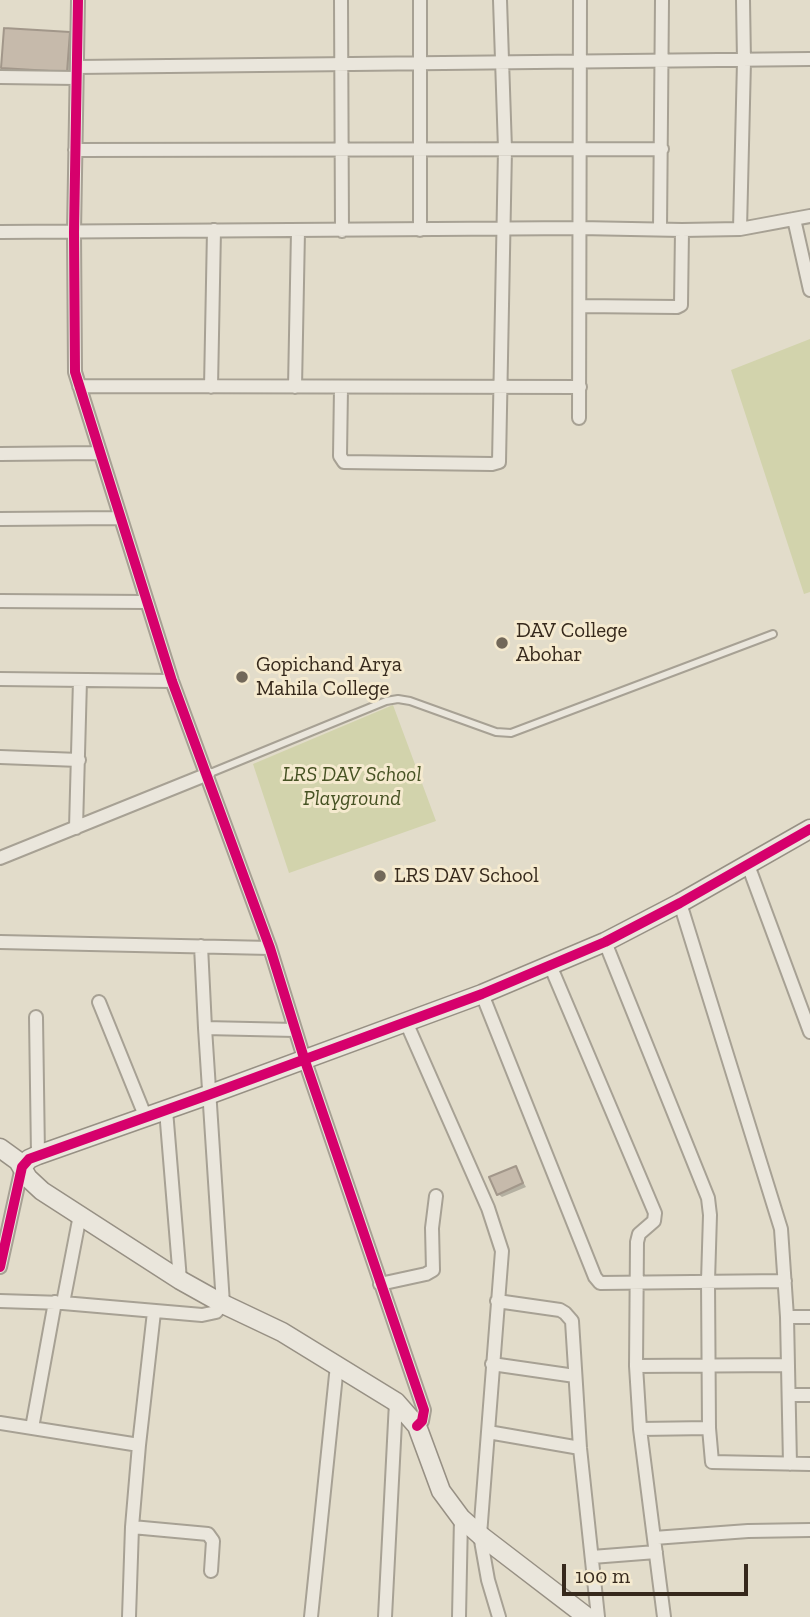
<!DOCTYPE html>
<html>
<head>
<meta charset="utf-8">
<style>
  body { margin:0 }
  #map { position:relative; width:810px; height:1617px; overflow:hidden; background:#e2dcca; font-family:"Zilla Slab",serif }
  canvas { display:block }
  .scale { position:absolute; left:562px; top:1564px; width:186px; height:32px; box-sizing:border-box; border:4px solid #36291c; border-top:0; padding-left:9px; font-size:21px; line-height:24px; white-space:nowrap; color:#36291c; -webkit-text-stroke:5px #f5eacf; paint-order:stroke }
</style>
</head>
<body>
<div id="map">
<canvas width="810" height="1617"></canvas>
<div class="scale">100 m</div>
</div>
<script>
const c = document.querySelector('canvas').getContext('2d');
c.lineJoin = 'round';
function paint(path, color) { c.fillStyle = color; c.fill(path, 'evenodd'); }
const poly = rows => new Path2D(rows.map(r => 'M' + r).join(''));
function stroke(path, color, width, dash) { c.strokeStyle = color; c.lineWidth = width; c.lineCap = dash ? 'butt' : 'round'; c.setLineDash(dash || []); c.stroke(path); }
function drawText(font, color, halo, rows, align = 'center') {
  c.font = font + ' "Zilla Slab",serif'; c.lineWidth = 6; c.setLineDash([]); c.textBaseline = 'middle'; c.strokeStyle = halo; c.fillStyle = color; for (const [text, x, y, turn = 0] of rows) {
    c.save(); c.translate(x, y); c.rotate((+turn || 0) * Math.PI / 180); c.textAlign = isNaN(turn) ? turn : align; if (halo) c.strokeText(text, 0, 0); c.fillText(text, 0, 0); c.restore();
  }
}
paint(poly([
  [810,339,810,592,804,594,731,370],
  [393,705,436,821,289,873,253,764]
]), '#d2d3ac');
paint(poly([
  [69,34,77,41,74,79,11,75,3,68],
  [515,1168,526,1187,502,1197,498,1194]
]), '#0003');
const building = poly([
  [4,28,70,32,67,72,1,68,4,28],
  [516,1166,523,1183,497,1195,489,1177,516,1166]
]);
paint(building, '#c6baab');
stroke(building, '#a2978a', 2);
const lane = poly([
  [208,774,386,701,398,699,410,701,496,732,511,733,773,634]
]);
const street = poly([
  [78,0,74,232,75,372,172,681,270,948,304,1058,424,1410,422,1421,417,1426],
  [341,0,342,231],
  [77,67,810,59],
  [0,77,76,78],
  [75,150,662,149],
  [794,219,810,290],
  [660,229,662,0],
  [740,229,744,61,743,0],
  [420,230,420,0],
  [0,232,580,228,682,230,740,229,810,216],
  [580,306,677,307,681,305,682,230],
  [79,386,580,387],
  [211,387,214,230],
  [295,387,298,231],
  [341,388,340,456,344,462,492,464,499,462,505,149,500,0],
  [579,418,580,0],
  [0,454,100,453],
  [0,519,120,518],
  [0,601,146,602],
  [0,679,172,681],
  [0,757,79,760],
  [76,828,80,680],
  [0,858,208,774],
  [748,865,810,1032],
  [680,903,781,1229,787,1317,790,1464],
  [0,942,270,948],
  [605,942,708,1198,710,1215,708,1281,709,1428,712,1462,810,1464],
  [201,946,205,1028],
  [550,965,655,1213,654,1221,639,1234,637,1242,636,1366,640,1429,709,1428],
  [482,994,595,1277,600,1283,785,1281],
  [99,1002,146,1118],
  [36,1017,38,1155],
  [406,1022,488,1208,502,1251,480,1535,488,1580,499,1617],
  [166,1110,180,1280],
  [0,1267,22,1167],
  [380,1284,426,1274,433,1270,432,1228,436,1196],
  [0,1301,63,1303,202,1315,216,1312,223,1304,205,1028,295,1030],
  [497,1301,560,1310,565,1313,572,1321,580,1448,598,1617],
  [63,1303,80,1215],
  [787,1317,810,1317],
  [492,1364,575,1376],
  [636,1366,788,1365],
  [789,1395,810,1395],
  [0,1423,139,1445,132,1527,129,1617],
  [32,1428,55,1302],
  [640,1429,664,1617],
  [488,1432,580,1448],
  [139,1445,154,1312],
  [132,1527,208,1534,213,1541,211,1571],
  [654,1538,748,1531,810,1530],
  [592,1557,656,1552],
  [311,1617,337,1365],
  [385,1617,396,1402],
  [459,1617,461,1518]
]);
const secondary = poly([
  [0,1148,18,1161,28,1178,42,1191,180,1280,223,1304,282,1332,396,1402,417,1426,441,1491,461,1518,480,1535,587,1617],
  [22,1167,29,1159,38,1155,208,1095,482,994,605,942,680,903,810,829]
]);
stroke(lane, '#a7a194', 10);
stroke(street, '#a7a194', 16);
stroke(secondary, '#979084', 21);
stroke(lane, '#eae6dc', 6);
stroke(street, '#eae6dc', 12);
stroke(secondary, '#eae6dc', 18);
stroke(poly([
  [78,0,74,232,75,372,172,681,270,948,304,1058,424,1410,422,1421,417,1426],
  [0,1267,22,1167,29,1159,208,1095,482,994,605,942,680,903,810,829]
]), '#d6006c', 10);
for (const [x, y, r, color] of [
  [502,643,7,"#726859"],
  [242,677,7,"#726859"],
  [380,876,7,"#726859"]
]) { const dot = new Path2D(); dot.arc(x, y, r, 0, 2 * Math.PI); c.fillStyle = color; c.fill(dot); stroke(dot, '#f5eacf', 2.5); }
drawText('21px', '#36291c', '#f5eacf', [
  ["DAV College",516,631],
  ["Abohar",516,655],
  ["Gopichand Arya",256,665],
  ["Mahila College",256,689],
  ["LRS DAV School",394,876]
], 'left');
drawText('italic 21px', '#465223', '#f5eacf', [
  ["LRS DAV School",352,775],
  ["Playground",352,799]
]);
</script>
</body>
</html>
